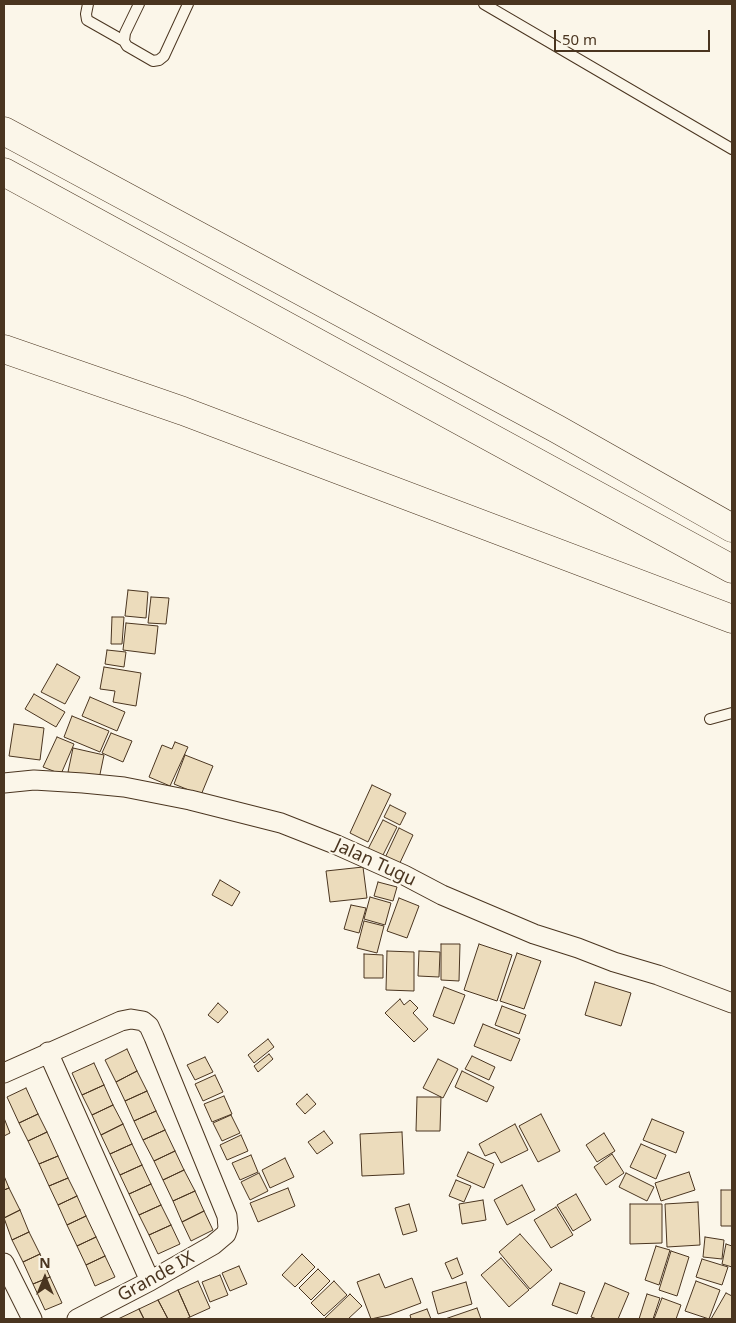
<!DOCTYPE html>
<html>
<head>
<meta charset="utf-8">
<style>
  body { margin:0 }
  #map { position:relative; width:736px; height:1323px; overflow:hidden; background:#fbf6e9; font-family:"Noto Sans",sans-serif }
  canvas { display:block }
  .frame { position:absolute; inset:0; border:5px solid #4a3520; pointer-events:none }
  .north { position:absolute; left:20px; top:1253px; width:50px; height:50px; -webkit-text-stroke:4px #fbf6e9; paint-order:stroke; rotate:0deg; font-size:14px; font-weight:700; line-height:20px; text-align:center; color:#4a3520 }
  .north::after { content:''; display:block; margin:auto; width:18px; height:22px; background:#4a3520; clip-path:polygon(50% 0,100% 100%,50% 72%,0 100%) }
  .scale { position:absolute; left:554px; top:30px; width:156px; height:22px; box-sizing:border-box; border:2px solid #4a3520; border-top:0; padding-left:6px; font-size:15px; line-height:18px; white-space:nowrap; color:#4a3520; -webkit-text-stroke:4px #fbf6e9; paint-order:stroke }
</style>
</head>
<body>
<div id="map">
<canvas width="736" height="1323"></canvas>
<div class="frame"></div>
<div class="north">N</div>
<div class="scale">50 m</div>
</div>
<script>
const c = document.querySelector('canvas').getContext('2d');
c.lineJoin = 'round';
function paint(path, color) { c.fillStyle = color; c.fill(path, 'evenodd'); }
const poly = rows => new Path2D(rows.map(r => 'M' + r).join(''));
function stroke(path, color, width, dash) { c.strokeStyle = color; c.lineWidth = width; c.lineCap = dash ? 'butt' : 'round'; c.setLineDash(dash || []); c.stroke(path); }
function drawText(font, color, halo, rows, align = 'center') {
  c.font = font + ' "Noto Sans",sans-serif'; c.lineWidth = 4; c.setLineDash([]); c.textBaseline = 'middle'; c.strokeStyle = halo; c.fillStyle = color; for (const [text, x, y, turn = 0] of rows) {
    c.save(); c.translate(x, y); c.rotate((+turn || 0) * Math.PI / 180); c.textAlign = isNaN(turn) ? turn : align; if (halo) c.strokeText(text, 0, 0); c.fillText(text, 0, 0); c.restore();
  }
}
const building = poly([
  [128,590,148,592,146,618,125,616,128,590],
  [151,597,169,598,166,624,148,623,151,597],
  [112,617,124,617,122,644,111,644,112,617],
  [126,623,158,626,155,654,123,650,126,623],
  [107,650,126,652,124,667,105,664,107,650],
  [57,664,80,677,65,704,41,692,57,664],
  [104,667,141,673,136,706,113,702,115,691,100,689,104,667],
  [34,694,65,712,56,727,25,709,34,694],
  [90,697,125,712,117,731,82,716,90,697],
  [72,716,109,731,100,752,64,737,72,716],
  [14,724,44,728,40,760,9,756,14,724],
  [111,733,132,741,123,762,102,753,111,733],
  [57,737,74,744,61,774,43,767,57,737],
  [175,742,188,747,170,786,149,777,162,745,172,749,175,742],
  [73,748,104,755,99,779,68,772,73,748],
  [185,755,213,766,201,795,174,784,185,755],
  [372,785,391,794,368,842,350,833,372,785],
  [390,805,406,813,400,825,384,817,390,805],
  [383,820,397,827,382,857,368,849,383,820],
  [399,828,413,835,398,867,384,860,399,828],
  [363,867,367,898,330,902,326,871,363,867],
  [220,880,240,892,232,906,212,895,220,880],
  [378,882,397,887,393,901,374,896,378,882],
  [370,897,391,903,385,925,364,919,370,897],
  [399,898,419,906,407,938,387,931,399,898],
  [351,905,366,908,359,933,344,929,351,905],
  [364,921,384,926,377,953,357,948,364,921],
  [441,944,460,944,459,981,441,980,441,944],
  [479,944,512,955,497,1001,464,990,479,944],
  [387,951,414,952,414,991,386,990,387,951],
  [419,951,440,952,439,977,418,976,419,951],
  [517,953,541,961,524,1009,500,1001,517,953],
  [364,954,383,955,383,978,364,978,364,954],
  [595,982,631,993,621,1026,585,1015,595,982],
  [444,987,465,995,454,1024,433,1016,444,987],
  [400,999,404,1005,410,1000,418,1008,413,1013,428,1029,414,1042,385,1013,400,999],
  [218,1003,228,1012,218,1023,208,1015,218,1003],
  [502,1006,526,1015,519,1034,495,1025,502,1006],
  [483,1024,520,1039,511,1061,474,1046,483,1024],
  [268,1039,274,1047,254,1063,248,1055,268,1039],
  [127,1049,137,1071,116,1082,105,1060,127,1049],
  [269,1054,273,1059,258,1072,254,1066,269,1054],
  [472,1056,495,1067,489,1080,465,1069,472,1056],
  [205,1057,213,1072,195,1080,187,1065,205,1057],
  [438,1059,458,1069,443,1098,423,1088,438,1059],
  [94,1063,104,1085,82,1095,72,1073,94,1063],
  [137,1071,147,1091,125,1101,116,1082,137,1071],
  [462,1071,494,1087,487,1102,455,1087,462,1071],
  [215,1075,223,1092,203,1101,195,1084,215,1075],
  [104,1085,113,1105,92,1115,82,1095,104,1085],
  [26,1088,38,1114,19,1123,7,1097,26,1088],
  [147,1091,156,1111,134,1121,125,1101,147,1091],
  [307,1094,316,1104,305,1114,296,1104,307,1094],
  [224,1096,232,1114,212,1122,204,1104,224,1096],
  [417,1097,441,1097,440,1131,416,1131,417,1097],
  [113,1105,123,1124,101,1135,92,1115,113,1105],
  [156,1111,165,1130,143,1140,134,1121,156,1111],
  [38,1114,47,1132,28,1141,19,1123,38,1114],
  [541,1114,560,1151,538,1162,519,1126,541,1114],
  [231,1115,240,1133,222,1141,213,1123,231,1115],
  [4,1118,10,1133,4,1136,4,1118],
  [652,1119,684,1132,676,1153,643,1140,652,1119],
  [123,1124,132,1144,110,1154,101,1135,123,1124],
  [515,1124,528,1150,501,1163,495,1152,485,1156,479,1144,515,1124],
  [165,1130,175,1151,154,1161,143,1140,165,1130],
  [324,1131,333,1143,317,1154,308,1142,324,1131],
  [47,1132,58,1156,39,1164,28,1141,47,1132],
  [402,1132,404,1174,362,1176,360,1134,402,1132],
  [604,1133,615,1151,597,1162,586,1145,604,1133],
  [241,1135,248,1151,227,1160,220,1145,241,1135],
  [132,1144,142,1165,120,1175,110,1154,132,1144],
  [641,1144,666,1155,656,1179,630,1167,641,1144],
  [175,1151,184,1170,163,1180,154,1161,175,1151],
  [468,1152,494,1164,484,1188,457,1176,468,1152],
  [612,1154,624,1173,606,1185,594,1167,612,1154],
  [251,1155,258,1172,240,1180,232,1163,251,1155],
  [58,1156,68,1178,49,1186,39,1164,58,1156],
  [285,1158,294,1177,270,1188,262,1170,285,1158],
  [142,1165,151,1184,129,1194,120,1175,142,1165],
  [184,1170,195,1191,173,1201,163,1180,184,1170],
  [689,1172,695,1190,661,1201,655,1183,689,1172],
  [259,1173,268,1191,250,1200,241,1182,259,1173],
  [626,1173,654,1187,647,1201,619,1187,626,1173],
  [4,1176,9,1188,4,1190,4,1176],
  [68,1178,77,1196,58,1205,49,1186,68,1178],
  [456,1180,471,1186,464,1202,449,1196,456,1180],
  [151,1184,161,1205,139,1215,129,1194,151,1184],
  [522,1185,535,1210,507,1225,494,1200,522,1185],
  [9,1188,20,1210,4,1218,4,1190,9,1188],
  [288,1188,295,1206,258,1222,250,1203,288,1188],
  [721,1190,732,1190,732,1226,721,1226,721,1190],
  [195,1191,204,1211,182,1222,173,1201,195,1191],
  [576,1194,591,1220,573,1231,557,1205,576,1194],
  [77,1196,86,1216,67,1225,58,1205,77,1196],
  [483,1200,486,1220,462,1224,459,1204,483,1200],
  [698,1202,700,1245,667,1247,665,1204,698,1202],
  [409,1204,417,1231,403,1235,395,1208,409,1204],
  [630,1204,662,1204,662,1243,630,1244,630,1204],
  [161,1205,171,1225,149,1235,139,1215,161,1205],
  [556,1207,573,1235,551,1248,534,1220,556,1207],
  [20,1210,29,1232,12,1240,4,1218,20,1210],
  [204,1211,213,1230,191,1241,182,1222,204,1211],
  [86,1216,96,1237,77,1246,67,1225,86,1216],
  [171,1225,180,1244,158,1254,149,1235,171,1225],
  [29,1232,40,1254,23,1262,12,1240,29,1232],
  [520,1234,552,1270,530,1289,499,1252,520,1234],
  [96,1237,105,1256,86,1265,77,1246,96,1237],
  [705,1237,724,1240,722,1259,703,1257,705,1237],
  [726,1244,732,1246,732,1267,722,1264,726,1244],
  [656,1246,670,1250,659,1285,645,1280,656,1246],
  [671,1251,689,1257,677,1296,659,1290,671,1251],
  [40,1254,50,1277,33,1284,23,1262,40,1254],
  [302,1254,315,1267,295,1287,282,1275,302,1254],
  [105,1256,115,1277,95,1286,86,1265,105,1256],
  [457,1258,463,1274,452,1279,445,1263,457,1258],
  [501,1258,529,1290,509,1307,481,1275,501,1258],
  [702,1259,728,1267,722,1285,696,1277,702,1259],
  [239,1266,247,1284,230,1291,222,1273,239,1266],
  [318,1269,330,1281,311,1300,299,1288,318,1269],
  [379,1274,385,1288,412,1278,421,1303,389,1315,371,1319,357,1282,379,1274],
  [220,1275,228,1295,210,1302,202,1282,220,1275],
  [50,1277,62,1303,45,1310,33,1284,50,1277],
  [198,1281,210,1308,190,1317,178,1290,198,1281],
  [334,1281,347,1295,324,1316,311,1303,334,1281],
  [696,1281,720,1290,709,1319,685,1311,696,1281],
  [466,1282,472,1304,438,1314,432,1292,466,1282],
  [560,1283,585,1292,577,1314,552,1305,560,1283],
  [605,1283,629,1293,618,1319,597,1319,591,1317,605,1283],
  [178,1290,190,1317,186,1319,168,1319,158,1300,178,1290],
  [726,1293,732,1296,732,1319,711,1319,726,1293],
  [350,1294,362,1306,348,1319,326,1319,325,1318,350,1294],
  [647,1294,660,1298,653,1319,639,1319,647,1294],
  [662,1298,681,1305,676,1319,654,1319,662,1298],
  [158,1300,168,1319,144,1319,139,1309,158,1300],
  [477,1308,481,1319,445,1319,477,1308],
  [139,1309,144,1319,118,1319,139,1309],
  [427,1309,431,1319,411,1319,410,1315,427,1309]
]);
paint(building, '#ecdcbc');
stroke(building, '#4a3520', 1);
const lane = poly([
  [88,4,86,14,87,20,124,41],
  [139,4,125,33,124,41,127,46,153,61,159,60,164,56,188,4],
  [484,4,732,149],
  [710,719,732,713]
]);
const street = poly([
  [4,783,34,780,83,783,124,787,190,800,281,823,337,845,404,875,442,895,534,934,578,948,614,962,658,975,732,1003],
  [48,1052,150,1281],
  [4,1073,121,1021,131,1019,143,1021,149,1026,154,1037,227,1216,228,1228,226,1234,213,1245,150,1281,77,1319],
  [4,1263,32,1319]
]);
const highway = poly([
  [4,131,557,429,732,528],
  [4,172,732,569],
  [4,349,183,411,732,619]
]);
stroke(lane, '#4a3520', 12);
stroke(street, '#4a3520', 21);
stroke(highway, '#4a3520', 29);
stroke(lane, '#fbf6e9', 10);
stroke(street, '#fbf6e9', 19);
stroke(highway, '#fbf6e9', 28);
drawText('18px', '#4a3520', '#fbf6e9', [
  ["Jalan Tugu",375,863,25],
  ["Grande IX",156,1277,-29]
]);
</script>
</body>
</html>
